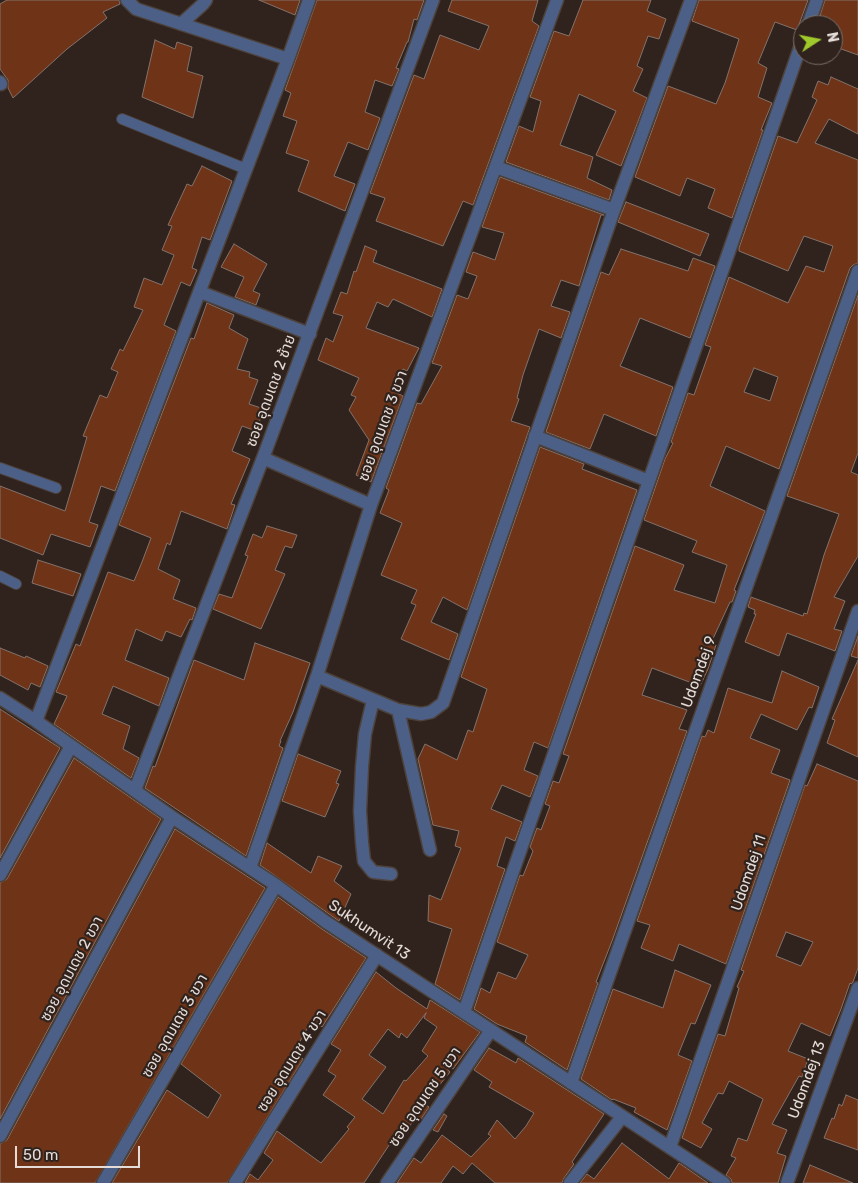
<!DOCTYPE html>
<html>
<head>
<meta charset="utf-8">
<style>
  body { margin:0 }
  #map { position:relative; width:858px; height:1183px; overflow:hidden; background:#30231d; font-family:Rubik,sans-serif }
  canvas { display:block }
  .north { position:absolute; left:793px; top:15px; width:50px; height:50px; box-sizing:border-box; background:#30231d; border:1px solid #786d68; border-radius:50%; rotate:79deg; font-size:14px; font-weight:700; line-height:20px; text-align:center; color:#e5dcd8 }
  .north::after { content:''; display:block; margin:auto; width:18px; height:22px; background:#a0c92b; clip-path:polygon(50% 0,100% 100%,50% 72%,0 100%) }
  .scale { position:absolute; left:15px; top:1146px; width:125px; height:22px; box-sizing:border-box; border:2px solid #e5dcd8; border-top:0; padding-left:6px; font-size:15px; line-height:18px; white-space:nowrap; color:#e5dcd8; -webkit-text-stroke:4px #30231d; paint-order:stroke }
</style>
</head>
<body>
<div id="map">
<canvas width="858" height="1183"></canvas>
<div class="north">N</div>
<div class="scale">50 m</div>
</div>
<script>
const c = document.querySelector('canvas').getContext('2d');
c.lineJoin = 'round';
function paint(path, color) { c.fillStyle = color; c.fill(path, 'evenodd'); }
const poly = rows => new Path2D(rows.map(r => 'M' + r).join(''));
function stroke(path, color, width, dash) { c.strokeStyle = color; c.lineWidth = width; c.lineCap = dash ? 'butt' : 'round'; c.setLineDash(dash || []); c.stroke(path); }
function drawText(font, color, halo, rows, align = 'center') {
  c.font = font + ' Rubik,"Noto Sans Thai",sans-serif'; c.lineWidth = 4.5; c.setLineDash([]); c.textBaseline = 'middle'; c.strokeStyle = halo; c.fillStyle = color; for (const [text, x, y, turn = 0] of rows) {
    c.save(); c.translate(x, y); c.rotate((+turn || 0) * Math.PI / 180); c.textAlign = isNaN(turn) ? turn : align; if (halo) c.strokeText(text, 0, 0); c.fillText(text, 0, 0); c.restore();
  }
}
const building = poly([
  [7,0,119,0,120,4,103,12,107,18,67,49,13,98,8,88,8,80,0,69,0,4,7,0],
  [259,0,300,0,295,15,259,0],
  [317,0,424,0,417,20,414,19,408,42,407,42,396,68,399,69,392,86,375,80,365,112,380,118,368,150,348,142,334,176,355,184,345,211,298,191,309,161,286,153,297,121,283,116,291,93,285,90,317,0],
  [452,0,538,0,532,21,539,26,473,205,463,201,443,246,376,221,385,198,370,193,414,75,424,79,440,35,479,50,489,26,448,11,452,0],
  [583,0,651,0,647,11,666,19,659,39,648,36,637,66,643,69,633,91,647,98,621,166,596,155,616,111,579,94,560,145,593,157,587,178,612,190,609,200,506,162,519,126,533,132,541,101,530,97,554,31,569,36,583,0],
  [699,0,808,0,797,30,775,22,758,63,767,68,758,97,772,103,761,130,763,130,732,218,708,208,715,189,687,178,680,196,635,177,668,86,716,104,725,83,739,39,692,21,699,0],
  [825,0,858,0,858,55,833,46,833,25,817,25,825,0],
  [155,40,175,49,177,42,192,47,187,71,203,76,193,118,142,97,155,40],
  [831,77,858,89,858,134,829,119,815,143,858,160,858,263,853,265,850,268,779,469,726,446,710,486,765,511,734,590,736,591,732,602,730,602,711,643,716,645,708,669,700,686,652,668,642,695,687,710,679,729,687,731,612,941,596,982,598,983,567,1070,525,1042,527,1036,497,1024,474,1009,481,988,490,993,498,972,516,979,528,955,497,942,520,875,523,876,533,851,530,847,537,828,541,830,550,806,545,804,553,781,559,783,569,756,563,754,635,546,684,565,674,590,715,603,727,565,692,552,697,541,644,520,665,459,673,443,671,442,688,393,694,395,711,347,705,345,729,277,788,303,806,266,824,272,833,246,804,236,788,271,739,251,739,248,778,136,797,143,817,100,812,97,818,81,828,85,831,77],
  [754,368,778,377,770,401,744,392,754,368],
  [202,166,232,181,210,240,202,237,192,268,197,270,190,286,181,282,164,325,176,331,115,491,101,486,89,522,98,525,90,547,51,534,43,555,0,538,0,486,65,511,87,437,83,436,100,395,107,398,118,372,111,369,120,349,123,351,143,310,134,307,144,278,162,285,174,255,162,250,172,226,168,225,187,184,192,186,202,166],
  [500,177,604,215,601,215,579,286,561,280,551,306,570,312,561,338,539,329,523,375,517,398,519,399,511,421,530,427,467,610,443,597,431,622,458,634,449,660,401,639,416,605,411,603,417,590,381,575,402,523,380,513,389,490,386,488,417,403,421,404,442,366,432,363,457,295,468,299,477,276,466,272,473,252,495,260,504,233,482,227,500,177],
  [626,202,709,234,700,256,618,222,626,202],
  [234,244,267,264,253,291,260,294,256,305,235,297,244,277,221,267,234,244],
  [365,246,377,251,373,262,442,289,432,317,393,299,388,307,377,302,366,328,419,348,407,371,403,369,393,391,403,396,371,482,356,475,369,440,349,410,356,397,351,395,359,378,318,360,326,338,333,342,343,316,333,313,341,292,347,294,354,271,356,272,365,246],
  [621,249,688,271,693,258,715,266,690,338,640,318,622,362,620,366,673,387,656,436,604,414,590,449,546,432,601,272,609,275,621,249],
  [858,295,858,453,851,472,858,475,858,556,834,597,845,601,834,629,842,631,835,651,787,633,779,656,745,642,756,614,754,614,755,610,748,607,751,597,803,616,804,613,807,614,824,555,839,514,787,496,858,295],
  [207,303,234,315,229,328,248,339,237,369,250,372,249,377,258,380,249,404,264,409,256,431,242,426,232,451,250,459,231,504,235,505,227,529,181,511,170,545,167,543,158,569,180,580,173,599,196,608,192,620,190,619,181,637,166,631,162,641,136,629,125,660,169,678,159,706,113,686,102,714,130,726,123,749,139,758,131,778,54,724,67,696,56,692,76,644,80,646,108,572,134,581,142,562,151,538,119,525,191,338,194,339,207,303],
  [540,447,584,464,582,469,637,490,548,748,534,742,524,770,538,776,530,797,502,785,491,809,522,822,515,841,506,837,497,866,505,869,460,1000,435,984,452,929,428,921,429,895,441,900,461,848,455,846,459,831,433,825,418,759,425,744,457,760,468,730,473,732,487,689,461,677,540,447],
  [267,526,297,535,292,548,285,546,275,570,285,574,261,629,213,609,219,594,232,598,248,556,245,555,253,534,262,538,267,526],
  [38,560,81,574,73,596,32,583,38,560],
  [858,636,858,658,851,656,858,636],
  [255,643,310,663,293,712,280,741,281,741,279,746,283,748,246,856,145,788,153,766,155,767,194,660,244,680,255,643],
  [0,648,25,658,26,656,48,666,40,687,31,683,28,690,0,675,0,648],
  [858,660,858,757,827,743,835,720,832,719,858,660],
  [782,671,819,687,812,708,809,707,797,730,761,714,750,738,780,750,771,773,790,780,726,964,679,944,673,961,641,948,650,925,637,921,702,736,705,737,708,730,714,733,728,688,772,703,782,671],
  [0,709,60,748,0,858,0,709],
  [298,754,341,771,336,783,339,784,325,817,282,801,298,754],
  [74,758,161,819,0,1119,0,883,7,879,74,758],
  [817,764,858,781,858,968,853,982,851,984,850,983,841,1009,830,1036,801,1023,788,1051,808,1059,802,1077,799,1076,772,1124,787,1130,777,1153,786,1156,778,1183,732,1183,731,1179,726,1175,736,1158,731,1156,738,1138,747,1141,763,1099,729,1081,723,1094,718,1093,702,1123,712,1129,701,1148,682,1138,718,1034,725,1036,739,988,737,987,744,971,741,970,805,785,807,786,817,764],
  [786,932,813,942,801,966,776,956,786,932],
  [175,829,265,888,95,1183,0,1183,0,1144,7,1140,175,829],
  [267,843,311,873,318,856,342,866,334,881,351,894,339,921,260,865,267,843],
  [278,897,322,929,366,958,322,1027,312,1020,294,1052,303,1059,227,1183,112,1183,167,1090,208,1118,221,1095,181,1064,278,897],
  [675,970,711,985,695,1024,691,1023,678,1055,692,1061,667,1130,634,1112,636,1108,613,1099,612,1100,581,1079,613,989,663,1008,675,970],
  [376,972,396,988,427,1009,430,1000,480,1032,453,1069,442,1063,450,1072,424,1104,429,1107,419,1122,415,1119,408,1128,403,1124,364,1183,245,1183,250,1174,258,1180,273,1160,264,1153,277,1131,321,1163,349,1129,347,1127,355,1117,323,1095,336,1076,328,1071,341,1050,331,1044,376,972],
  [426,1013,424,1018,437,1027,422,1051,428,1056,406,1081,404,1080,383,1114,362,1099,386,1067,369,1055,388,1029,399,1038,401,1033,407,1038,426,1013],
  [489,1048,516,1063,518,1058,604,1114,572,1162,574,1164,564,1178,562,1183,495,1183,472,1163,463,1174,453,1166,441,1183,397,1183,414,1158,421,1163,442,1135,471,1157,491,1136,488,1134,497,1120,515,1139,526,1126,534,1113,489,1087,492,1082,474,1070,489,1048],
  [846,1095,858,1100,858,1150,824,1138,832,1118,834,1119,839,1104,842,1106,846,1095],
  [444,1114,447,1116,438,1132,433,1130,444,1114],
  [622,1143,669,1179,679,1163,708,1183,580,1183,587,1174,594,1179,622,1143],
  [810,1165,853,1183,803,1183,810,1165]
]);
paint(building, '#6f3418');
stroke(building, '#83726b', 1);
const service = poly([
  [122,119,246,169],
  [0,468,56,488],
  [0,576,16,584]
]);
const minor = poly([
  [127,0,136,9,288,59],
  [181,24,203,4,206,0],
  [808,25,817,0],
  [0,82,1,84],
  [496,167,614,210],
  [200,292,310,334],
  [535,436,649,481],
  [263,458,371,505],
  [317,676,398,710,421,714,431,712,443,703,614,210,691,0],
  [0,698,36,721,172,817,276,885,326,922,724,1183],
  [373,700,365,734,362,767,360,811,362,842,364,861,373,872,391,874],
  [398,710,430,850],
  [36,721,288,59,309,0],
  [135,790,263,458,433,0],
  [250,868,317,676,371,505,557,0],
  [0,875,71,746],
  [464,1012,803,39],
  [571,1083,858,271],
  [0,1136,172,817],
  [670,1147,858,611],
  [103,1183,276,885],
  [235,1183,377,955],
  [387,1183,491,1030],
  [570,1183,622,1117],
  [787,1183,858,988]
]);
stroke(service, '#4d413b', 12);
stroke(minor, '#4d413b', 15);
stroke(service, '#4c6087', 10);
stroke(minor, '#4c6087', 12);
drawText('15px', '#e5dcd8', '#30231d', [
  ["ซอย อุดมเดช 2 ซ้าย",271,391,-70],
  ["ซอย อุดมเดช 3 ขวา",383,426,-70],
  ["Udomdej 9",699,672,-70],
  ["Udomdej 11",749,873,-71],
  ["Sukhumvit 13",369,930,34],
  ["ซอย อุดมเดช 2 ขวา",72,969,-62],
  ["ซอย อุดมเดช 3 ขวา",175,1026,-60],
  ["ซอย อุดมเดช 4 ขวา",292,1061,-58],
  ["Udomdej 13",807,1080,-70],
  ["ซอย อุดมเดช 5 ขวา",425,1097,-56]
]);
</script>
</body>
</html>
